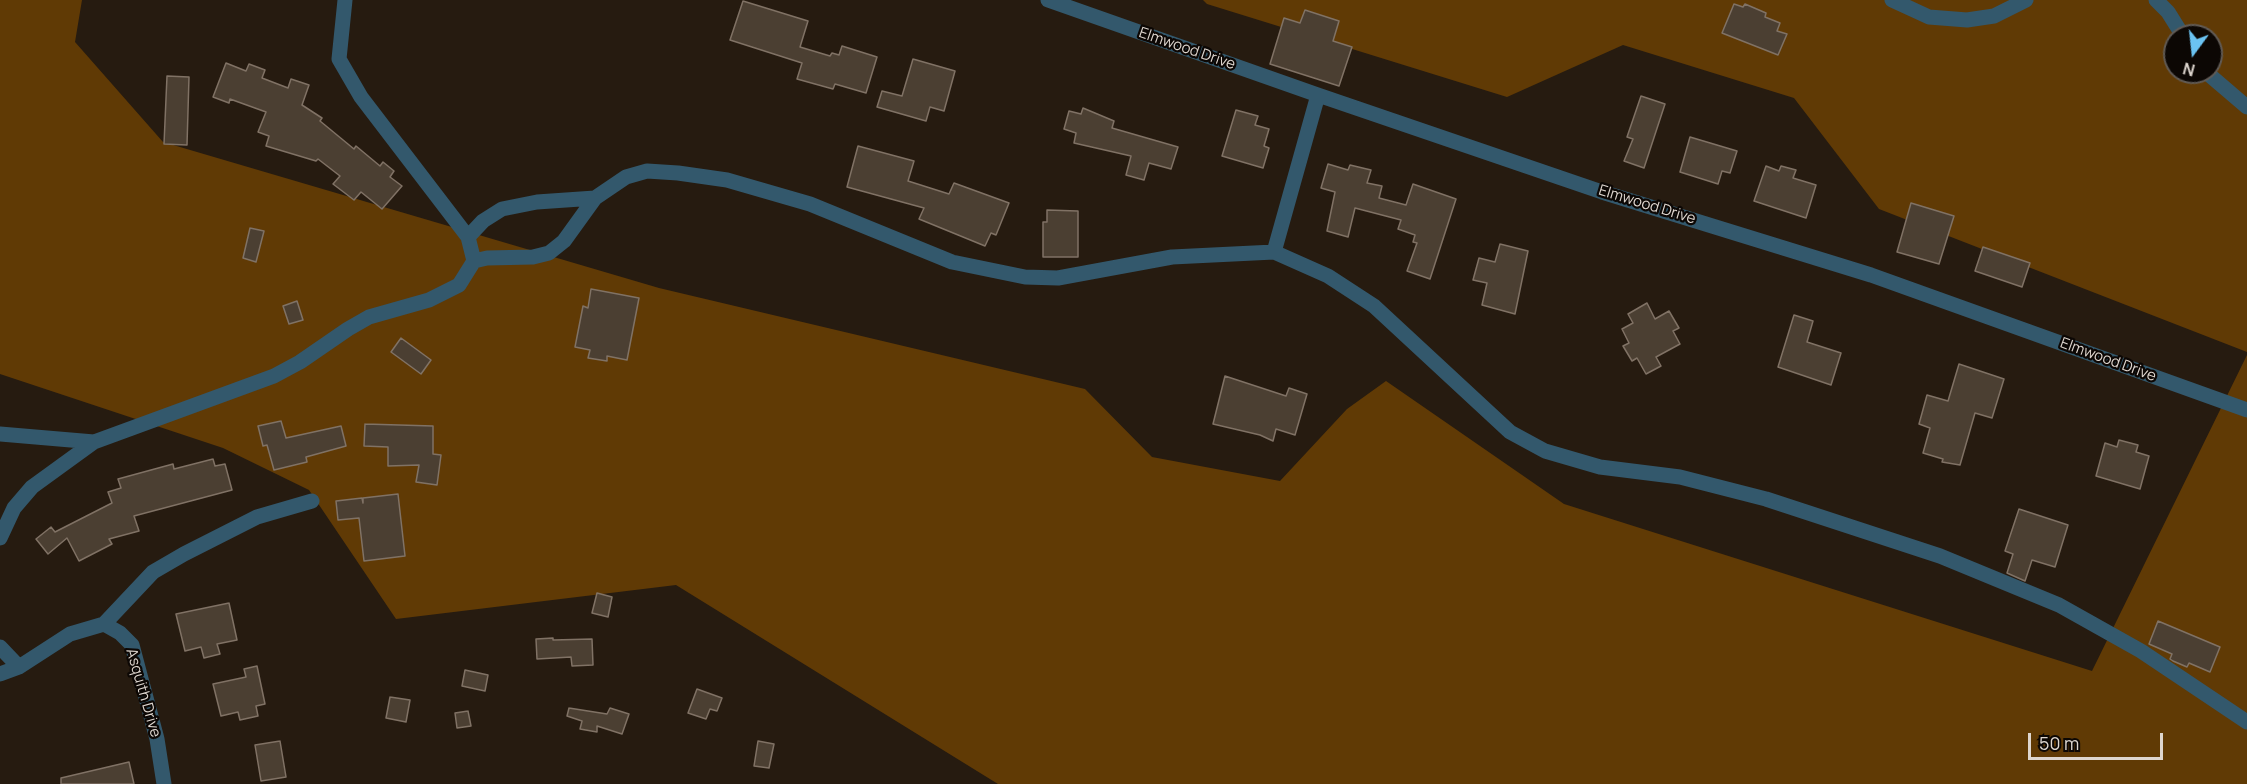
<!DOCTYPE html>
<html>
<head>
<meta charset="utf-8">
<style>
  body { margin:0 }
  #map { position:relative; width:2247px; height:784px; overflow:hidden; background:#261b10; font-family:Manrope,sans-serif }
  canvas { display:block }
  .north { position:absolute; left:2163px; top:24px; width:60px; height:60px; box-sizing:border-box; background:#0c0704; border:2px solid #605a55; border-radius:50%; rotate:195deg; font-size:16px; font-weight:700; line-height:24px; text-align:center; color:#ded6cf }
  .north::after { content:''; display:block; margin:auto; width:21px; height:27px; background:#6bc3f2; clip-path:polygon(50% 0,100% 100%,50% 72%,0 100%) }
  .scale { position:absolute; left:2028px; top:733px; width:135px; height:27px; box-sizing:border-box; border:3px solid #ded6cf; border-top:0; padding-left:8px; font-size:18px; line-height:21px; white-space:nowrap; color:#ded6cf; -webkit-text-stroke:4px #0c0704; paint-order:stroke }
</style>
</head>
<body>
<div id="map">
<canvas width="2247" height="784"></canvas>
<div class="north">N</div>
<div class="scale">50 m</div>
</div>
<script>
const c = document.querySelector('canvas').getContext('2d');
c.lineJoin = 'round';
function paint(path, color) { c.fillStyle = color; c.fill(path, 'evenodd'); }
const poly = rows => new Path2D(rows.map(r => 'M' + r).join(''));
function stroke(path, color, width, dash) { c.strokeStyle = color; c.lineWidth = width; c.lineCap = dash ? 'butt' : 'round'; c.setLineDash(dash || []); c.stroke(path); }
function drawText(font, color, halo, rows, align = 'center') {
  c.font = font + ' Manrope,sans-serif'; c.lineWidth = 4.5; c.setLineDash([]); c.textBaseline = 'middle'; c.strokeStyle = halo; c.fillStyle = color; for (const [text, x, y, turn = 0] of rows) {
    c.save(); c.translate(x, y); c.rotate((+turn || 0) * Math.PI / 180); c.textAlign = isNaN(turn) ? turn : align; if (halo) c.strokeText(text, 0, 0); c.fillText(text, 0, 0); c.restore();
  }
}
paint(poly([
  [0,0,82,0,75,42,163,142,659,288,1085,389,1152,457,1280,481,1347,409,1386,381,1564,504,2092,671,2247,355,2247,784,998,784,676,585,396,619,309,490,223,448,0,374],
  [1203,0,2247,0,2247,352,1879,209,1794,98,1623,45,1507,97,1207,4],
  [2175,36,2211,36,2211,72,2175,72]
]), '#603a05');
const building = poly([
  [743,1,808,21,800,47,830,56,832,53,839,55,842,46,877,57,866,93,835,84,833,89,797,79,802,63,730,40,743,1],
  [1734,4,1743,7,1745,4,1766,13,1765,17,1780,23,1777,31,1787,34,1778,55,1722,33,1734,4],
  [1305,10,1339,21,1333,41,1352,47,1339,86,1270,64,1284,18,1300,23,1305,10],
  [913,59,955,71,944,111,930,107,926,121,877,107,882,91,902,96,913,59],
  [226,63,246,71,249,64,265,70,262,78,288,88,291,79,309,85,302,105,322,118,320,121,354,149,356,146,380,166,383,162,394,171,390,177,402,186,382,209,361,192,354,200,333,184,340,176,318,159,316,161,266,146,269,136,258,132,266,112,230,99,229,103,213,97,226,63],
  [167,76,189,77,187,145,164,144,167,76],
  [1641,96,1665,104,1644,168,1624,161,1633,139,1627,137,1641,96],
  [1083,108,1114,121,1112,128,1178,147,1171,169,1149,163,1144,180,1126,175,1131,156,1074,143,1076,133,1064,129,1069,111,1081,114,1083,108],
  [1236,110,1258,116,1255,125,1269,129,1264,146,1269,148,1263,168,1222,156,1236,110],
  [1690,137,1737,151,1730,173,1722,171,1718,184,1680,172,1690,137],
  [858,146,914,161,908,181,949,194,954,183,1009,203,996,235,991,233,985,246,919,219,924,208,847,187,858,146],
  [1328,164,1348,170,1350,165,1371,170,1367,183,1382,186,1379,198,1406,205,1413,184,1456,199,1430,279,1407,271,1417,243,1413,242,1415,235,1398,229,1401,220,1355,208,1348,237,1327,231,1335,192,1321,188,1328,164],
  [1766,166,1779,171,1781,166,1796,170,1793,178,1816,185,1806,218,1754,201,1766,166],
  [1911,203,1954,216,1939,264,1897,252,1911,203],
  [1047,210,1078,211,1078,257,1043,257,1043,222,1047,222,1047,210],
  [250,228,264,231,256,262,243,258,250,228],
  [1500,244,1528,251,1515,314,1482,305,1487,283,1473,280,1479,258,1495,262,1500,244],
  [1983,247,2030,263,2022,287,1975,271,1983,247],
  [591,289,639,298,627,360,607,356,607,361,588,358,590,350,575,347,583,306,588,308,591,289],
  [297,301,303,320,289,324,283,306,297,301],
  [1647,303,1655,319,1669,311,1679,328,1673,331,1680,344,1656,357,1661,366,1646,374,1637,358,1632,361,1623,346,1629,343,1622,329,1633,323,1628,314,1647,303],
  [1794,315,1813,321,1807,342,1841,353,1831,385,1778,367,1794,315],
  [401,338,431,360,421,374,391,352,401,338],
  [1959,364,2004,379,1992,418,1975,413,1960,465,1942,462,1943,459,1923,453,1930,428,1919,424,1927,395,1948,401,1959,364],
  [1225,376,1286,396,1289,388,1307,394,1295,435,1276,429,1273,441,1260,435,1213,424,1225,376],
  [281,421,286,438,341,426,346,446,306,457,307,462,274,470,267,445,263,446,258,426,281,421],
  [365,424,433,426,433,454,441,455,437,485,416,482,419,465,388,466,388,447,364,446,365,424],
  [2119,440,2138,445,2136,452,2149,456,2140,489,2096,476,2105,443,2117,447,2119,440],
  [213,459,215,466,225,464,232,490,134,516,139,531,109,539,112,544,79,561,67,538,48,554,36,539,51,527,55,532,112,503,108,492,121,488,118,479,173,464,174,469,213,459],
  [398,494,405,556,364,561,359,518,338,520,336,501,362,498,363,503,363,498,398,494],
  [2019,509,2068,525,2055,567,2032,560,2025,581,2007,573,2013,554,2005,551,2019,509],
  [597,593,612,597,608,617,592,613,597,593],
  [229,603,237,640,217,644,220,654,204,658,201,647,185,651,176,614,229,603],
  [2158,621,2220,647,2210,672,2189,663,2187,667,2173,661,2170,659,2172,654,2149,644,2158,621],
  [553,638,553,640,592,639,593,665,572,666,571,657,537,659,536,639,553,638],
  [257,666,265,704,256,706,258,716,240,720,238,712,221,716,213,684,246,677,244,669,257,666],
  [465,670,488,675,485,691,462,686,465,670],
  [697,689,722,698,717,711,710,709,706,719,688,713,697,689],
  [390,697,410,700,406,722,386,718,390,697],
  [569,708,607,714,610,708,629,714,622,734,597,726,597,732,580,729,582,721,567,716,569,708],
  [468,711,471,726,457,728,455,713,468,711],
  [280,741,286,777,261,781,255,745,280,741],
  [758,741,774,744,769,768,754,766,758,741],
  [129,762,134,784,61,784,61,778,129,762]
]);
paint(building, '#4b3f32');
stroke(building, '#807265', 1.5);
stroke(poly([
  [345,0,339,59,361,97,468,237,474,261],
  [1048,0,1318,95,1602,192,1871,275,2247,410],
  [1892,0,1929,17,1967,20,1994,16,2026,0],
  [2156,0,2168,12,2183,36],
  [2206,72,2247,107],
  [468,237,483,221,502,209,537,202,595,198],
  [1274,252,1318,95],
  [0,434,94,442],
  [0,538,14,508,32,487,94,442,274,376,300,362,348,329,369,317,429,300,459,285,474,261,487,258,533,257,549,253,564,241,595,198,626,177,647,171,678,173,727,180,810,204,952,262,1025,277,1058,278,1172,257,1274,252,1328,276,1374,306,1510,432,1545,451,1600,467,1680,477,1766,499,1940,556,2059,605,2141,651,2247,722],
  [104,624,153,572,184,554,257,517,312,501],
  [0,647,19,667],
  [0,674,19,667,70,634,104,624,120,633,132,645,157,739,164,784]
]), '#33586c', 15);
drawText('15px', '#ded6cf', '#0c0704', [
  ["Elmwood Drive",1187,49,19],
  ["Elmwood Drive",1647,205,17],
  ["Elmwood Drive",2108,360,20],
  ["Asquith Drive",143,693,74]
]);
</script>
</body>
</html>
